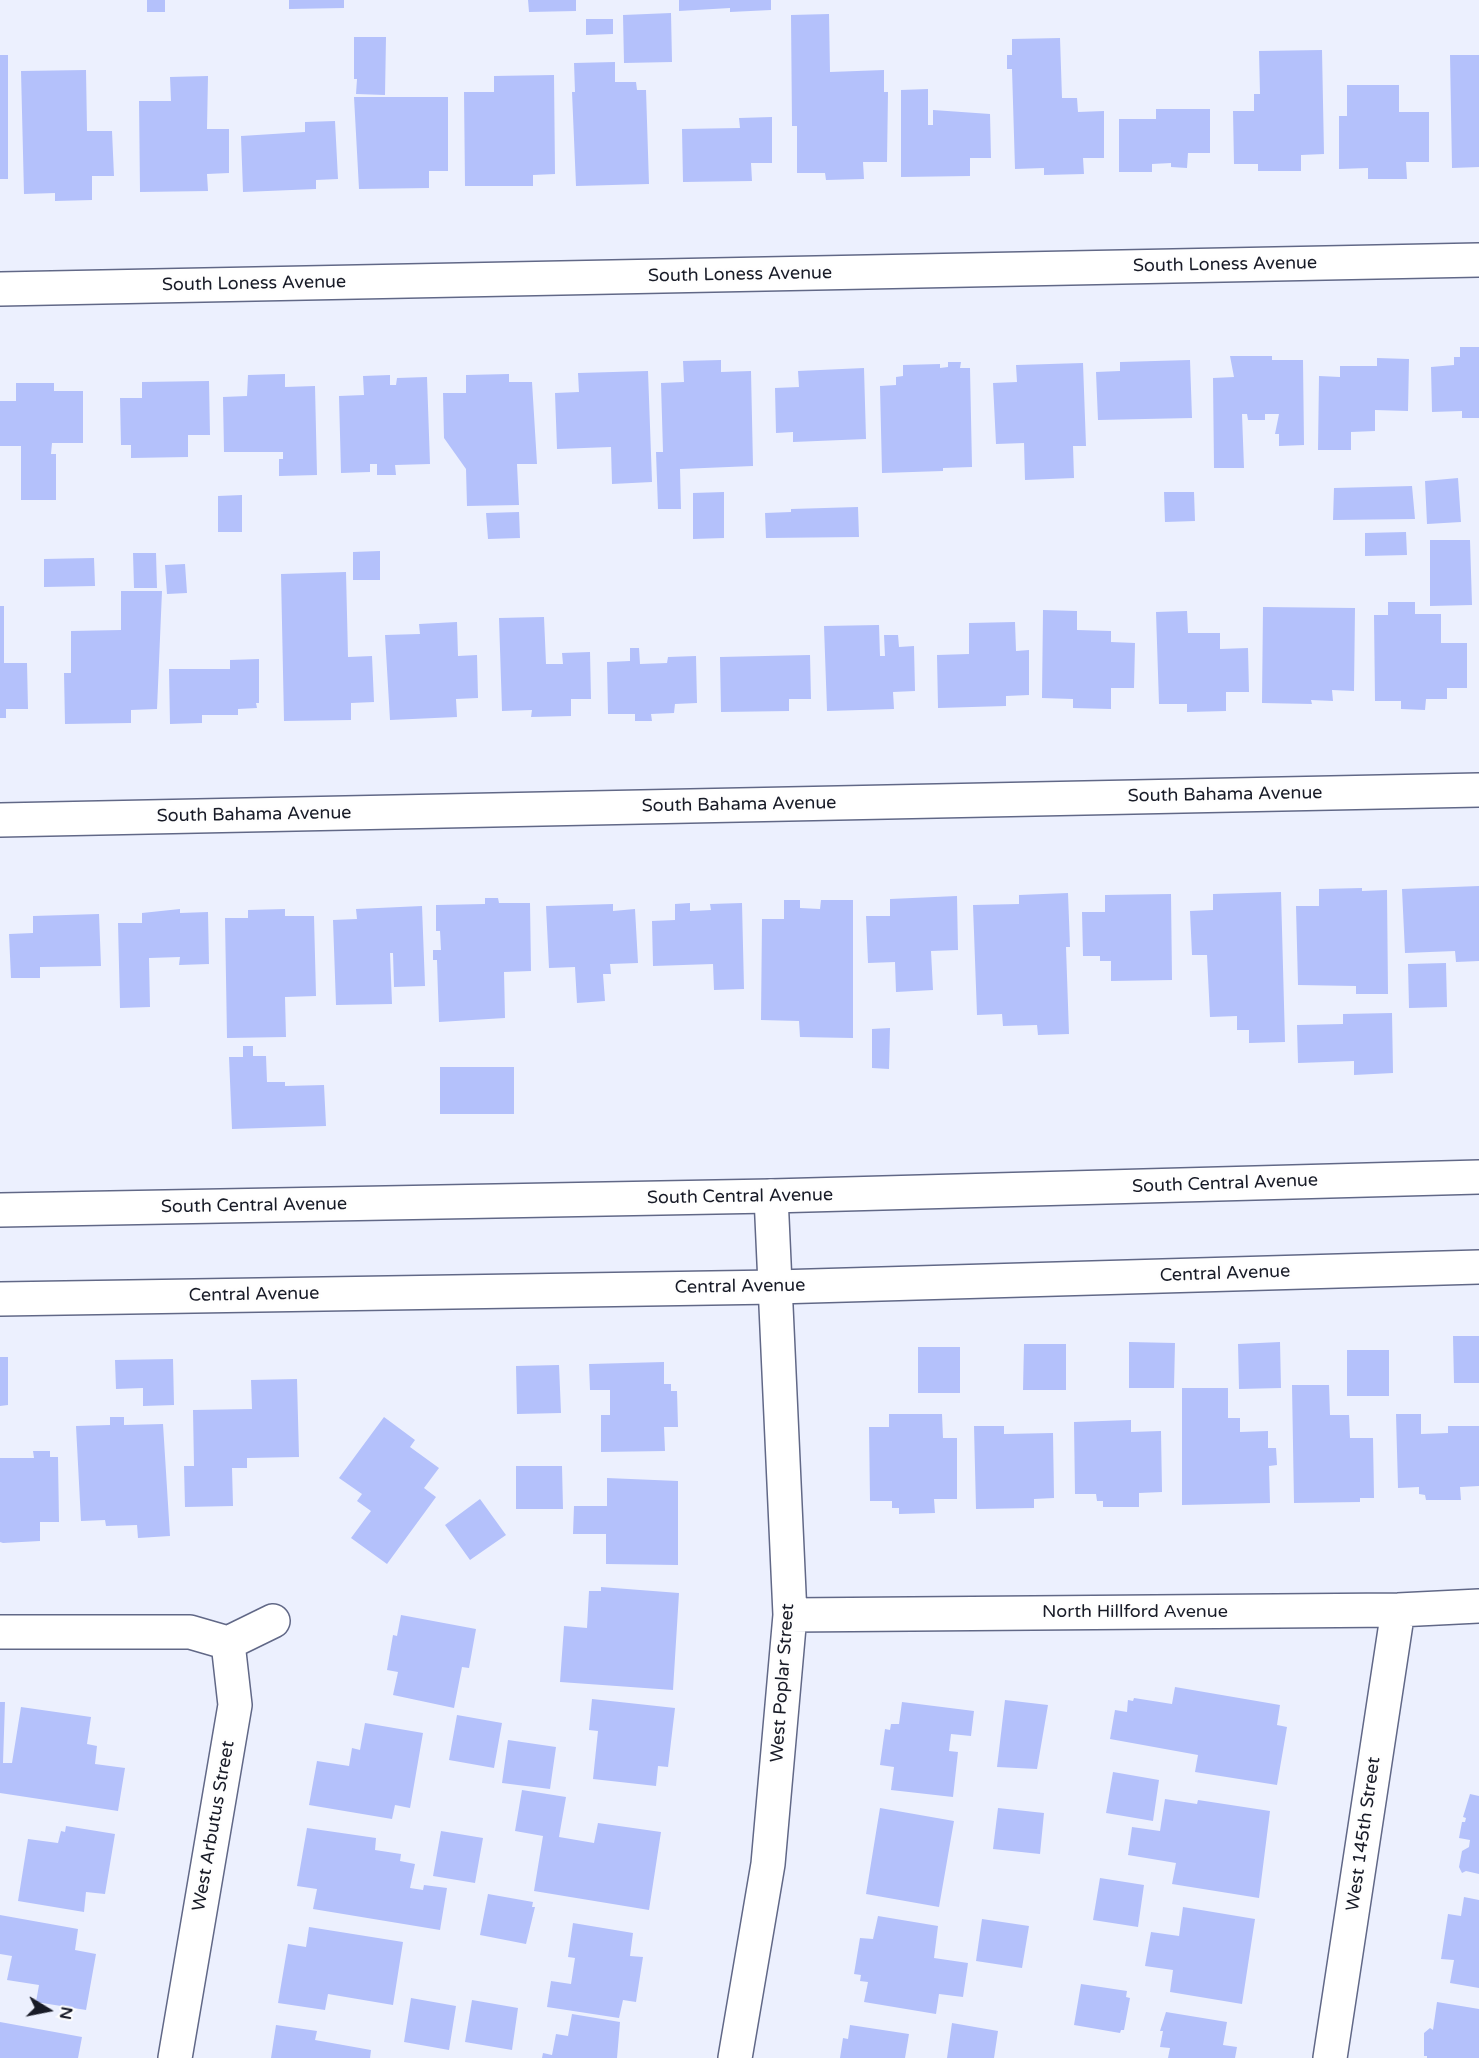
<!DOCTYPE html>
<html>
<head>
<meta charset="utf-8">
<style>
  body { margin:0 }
  #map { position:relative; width:1479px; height:2058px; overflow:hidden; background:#ecf0fe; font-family:"Varela Round",sans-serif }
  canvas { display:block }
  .north { position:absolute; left:18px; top:1980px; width:60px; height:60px; -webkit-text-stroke:4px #fefefe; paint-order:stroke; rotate:100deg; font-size:16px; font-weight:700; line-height:24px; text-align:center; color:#181b27 }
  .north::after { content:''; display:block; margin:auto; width:21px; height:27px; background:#181b27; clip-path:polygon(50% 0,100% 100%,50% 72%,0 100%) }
</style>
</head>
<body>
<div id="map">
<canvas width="1479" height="2058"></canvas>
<div class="north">N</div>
</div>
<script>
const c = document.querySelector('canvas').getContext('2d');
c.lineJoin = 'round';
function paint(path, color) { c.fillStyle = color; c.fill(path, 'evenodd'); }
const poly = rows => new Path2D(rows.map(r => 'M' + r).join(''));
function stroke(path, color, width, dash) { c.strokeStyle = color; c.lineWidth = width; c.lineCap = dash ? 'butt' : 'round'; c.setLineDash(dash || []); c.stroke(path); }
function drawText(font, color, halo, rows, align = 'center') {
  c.font = font + ' "Varela Round",sans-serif'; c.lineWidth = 5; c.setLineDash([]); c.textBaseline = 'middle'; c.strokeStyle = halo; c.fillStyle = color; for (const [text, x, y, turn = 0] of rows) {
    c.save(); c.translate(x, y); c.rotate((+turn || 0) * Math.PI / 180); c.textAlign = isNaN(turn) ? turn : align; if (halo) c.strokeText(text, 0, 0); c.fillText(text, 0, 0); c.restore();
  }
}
paint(poly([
  [147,0,165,0,165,12,147,12],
  [289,0,344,0,344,8,289,9],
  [528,0,576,0,576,11,529,12],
  [679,0,771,0,771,10,730,12,730,8,679,11],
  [671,13,672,62,624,63,623,15],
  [829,14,830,72,884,70,884,92,888,92,887,162,863,162,864,179,826,180,825,173,797,173,797,126,792,126,791,15],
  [586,19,613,19,613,34,586,35],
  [354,37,386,37,385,95,356,94,357,79,354,79],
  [1060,38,1062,98,1077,98,1078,112,1104,111,1104,158,1083,158,1084,174,1044,175,1044,168,1015,169,1012,69,1007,69,1007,55,1012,55,1012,39],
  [1322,50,1324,154,1301,155,1301,171,1258,171,1258,164,1234,164,1233,111,1254,111,1254,94,1260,94,1259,51],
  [0,55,8,55,8,179,0,179],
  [1450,55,1479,55,1479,167,1452,168],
  [615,62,615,82,636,82,637,90,646,90,649,184,576,186,572,92,575,92,574,63],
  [86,70,87,131,112,131,114,176,92,176,92,200,55,201,55,193,24,194,21,71],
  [554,75,555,174,533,175,533,186,465,186,464,92,494,92,494,76],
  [208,76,207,129,229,129,229,173,207,174,208,191,140,192,139,101,171,101,170,77],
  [1347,85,1399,85,1399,112,1429,112,1429,162,1406,162,1407,179,1368,179,1368,168,1339,169,1339,116,1347,116],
  [928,89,928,125,933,125,933,110,990,114,991,158,970,158,970,176,901,177,901,90],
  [354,97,448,97,448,171,429,171,429,188,359,189],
  [1156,109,1210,109,1210,153,1188,153,1187,168,1171,167,1171,163,1152,164,1152,172,1119,172,1119,119,1156,119],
  [772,117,772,163,751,163,752,181,683,182,682,129,740,128,739,118],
  [335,121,338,179,316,180,316,189,243,192,241,136,305,132,305,122],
  [1460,347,1479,347,1479,418,1462,418,1462,411,1432,412,1431,367,1454,365,1454,357,1460,357],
  [1230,356,1272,356,1272,360,1303,360,1304,445,1279,446,1279,434,1275,434,1279,414,1265,414,1265,420,1248,420,1247,414,1242,414,1244,468,1214,468,1213,378,1234,377],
  [1377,358,1409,359,1408,411,1375,410,1375,431,1351,432,1351,450,1318,450,1319,376,1340,377,1340,366,1377,366],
  [721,360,721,372,751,371,753,466,680,469,681,509,658,509,656,452,663,452,661,383,684,382,683,361],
  [1190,360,1192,418,1098,420,1096,372,1120,371,1120,362],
  [948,362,961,362,960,368,970,368,972,467,943,468,943,471,882,473,880,386,896,385,896,377,903,376,903,365,940,364,940,368,948,367],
  [1083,363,1086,446,1073,446,1074,478,1025,480,1024,443,996,444,993,383,1017,382,1016,365],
  [864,368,866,439,793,442,793,432,776,433,775,388,799,387,798,371],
  [648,371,652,482,612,484,611,447,557,449,555,393,579,392,578,373],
  [285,374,285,387,315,386,317,475,279,476,279,459,283,459,283,452,224,452,223,397,247,396,248,375],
  [509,374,509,382,532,382,537,464,517,464,519,505,467,506,466,469,444,438,443,393,466,393,466,375],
  [390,375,390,385,396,385,397,378,427,377,430,464,395,465,396,475,377,475,377,464,370,464,370,472,341,473,339,396,364,395,363,376],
  [209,381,210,435,188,435,188,457,131,458,131,445,121,445,120,398,142,398,142,382],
  [16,383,54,383,54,391,83,391,83,443,52,443,51,454,56,454,56,500,21,500,21,446,0,446,0,401,16,401],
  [1458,478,1461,522,1427,524,1425,481],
  [1412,486,1415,519,1333,520,1334,488],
  [724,492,724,538,693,539,693,493],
  [1164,492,1194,492,1195,521,1165,522],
  [242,495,242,532,218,532,218,496],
  [858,507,859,537,766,538,765,513,791,512,791,509],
  [519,512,520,538,488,539,486,513],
  [1406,532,1407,555,1365,556,1365,533],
  [1430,540,1470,540,1472,605,1430,606],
  [380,551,380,580,353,580,353,552],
  [133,553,156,553,157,588,134,588],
  [94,558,95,586,44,587,44,559],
  [185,564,187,593,167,594,165,565],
  [346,572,348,657,372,656,374,702,351,703,351,720,284,721,281,574],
  [121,591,162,591,157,709,131,710,131,723,65,724,64,673,71,673,71,631,121,630],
  [1388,602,1415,602,1415,614,1441,614,1441,643,1467,643,1467,688,1447,688,1447,699,1426,699,1425,710,1401,709,1401,701,1375,701,1374,615,1388,615],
  [0,606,4,606,4,663,27,663,28,709,6,709,6,718,0,718],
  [1263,607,1355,608,1354,691,1332,690,1333,701,1311,700,1312,704,1262,703],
  [1043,610,1077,611,1077,630,1111,631,1111,642,1135,643,1134,688,1111,688,1111,709,1073,708,1073,699,1042,698],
  [1187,611,1188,633,1220,633,1220,649,1248,648,1249,692,1226,692,1226,711,1187,712,1187,704,1159,704,1156,612],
  [544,617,546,664,563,664,562,653,590,652,591,699,571,699,571,716,531,717,532,710,502,711,499,618],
  [457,622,458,656,477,655,478,698,456,699,457,717,390,720,385,635,420,634,419,624],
  [1015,622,1016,651,1029,650,1029,695,1006,696,1006,706,938,708,937,655,969,654,969,623],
  [879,625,880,656,885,656,884,635,898,635,899,647,914,646,915,691,893,692,894,709,827,711,824,626],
  [630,648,639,648,640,664,667,663,668,657,696,656,697,703,675,704,674,713,651,714,652,721,635,721,635,714,608,714,607,662,630,661],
  [810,655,811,699,789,699,789,711,721,712,720,657],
  [259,659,259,703,256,703,257,708,238,709,238,715,202,715,202,723,170,724,169,669,230,669,230,660],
  [1479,886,1479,961,1456,962,1455,951,1405,953,1402,889],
  [1362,888,1362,891,1387,890,1388,994,1356,994,1356,986,1298,985,1296,906,1319,906,1319,889],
  [1281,892,1285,1042,1249,1043,1249,1030,1237,1030,1237,1016,1210,1017,1207,955,1192,955,1190,911,1213,910,1213,894],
  [1068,893,1070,947,1066,947,1069,1034,1038,1035,1037,1025,1003,1026,1002,1014,977,1015,973,905,1019,904,1019,895],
  [1171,894,1172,980,1111,981,1111,961,1100,961,1100,956,1083,956,1082,912,1105,912,1105,895],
  [957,896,958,950,931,951,933,990,896,992,895,962,868,963,866,916,890,916,890,899],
  [485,898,498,898,499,903,530,903,531,971,504,972,505,1018,439,1022,437,960,433,960,433,950,441,950,440,931,436,931,436,905,485,904],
  [784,900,800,900,800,908,820,909,821,900,853,900,853,1038,800,1037,799,1021,761,1020,762,919,784,919],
  [690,903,690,911,711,910,710,904,742,903,744,989,714,990,713,964,653,966,652,921,675,920,675,904],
  [613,904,613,911,635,909,638,963,610,964,611,974,603,974,605,1001,577,1003,575,967,549,968,546,906],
  [422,906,425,986,394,987,393,953,390,953,392,1004,336,1005,333,920,357,919,356,909],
  [180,909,180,913,208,912,209,964,179,965,180,957,149,958,150,1007,120,1008,118,923,142,923,142,913],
  [285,909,285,916,314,916,316,996,285,997,286,1037,227,1038,225,918,248,918,248,910],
  [99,914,101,966,40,967,40,978,11,978,9,934,33,933,33,916],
  [1446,963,1447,1007,1409,1008,1408,964],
  [1392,1013,1393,1073,1354,1075,1354,1061,1298,1063,1297,1025,1343,1024,1343,1014],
  [890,1028,889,1069,872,1068,872,1029],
  [243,1046,253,1046,253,1056,266,1056,267,1082,285,1082,285,1086,324,1085,326,1126,232,1129,229,1057,243,1057],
  [440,1067,514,1067,514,1114,440,1114],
  [1453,1336,1479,1336,1479,1383,1454,1383],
  [1129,1342,1175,1343,1174,1388,1129,1388],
  [1280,1342,1281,1388,1239,1389,1238,1344],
  [1024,1344,1066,1344,1066,1390,1023,1390],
  [918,1347,960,1347,960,1393,918,1393],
  [1347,1350,1389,1350,1389,1396,1347,1396],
  [0,1357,8,1357,8,1405,0,1406],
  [173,1359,174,1405,143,1406,143,1388,116,1389,115,1360],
  [664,1362,664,1384,671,1384,671,1391,677,1391,678,1427,664,1427,665,1451,601,1452,601,1415,610,1415,610,1390,590,1390,589,1364],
  [559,1365,561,1413,517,1414,516,1366],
  [297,1379,299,1457,247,1458,247,1468,232,1468,233,1506,185,1507,184,1466,194,1466,193,1410,252,1409,251,1380],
  [1292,1385,1329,1385,1330,1415,1349,1415,1350,1438,1373,1438,1374,1498,1360,1498,1360,1502,1294,1503],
  [1182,1388,1228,1388,1228,1418,1240,1418,1240,1432,1268,1431,1268,1448,1276,1448,1277,1465,1269,1466,1270,1503,1182,1505],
  [889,1414,942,1414,943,1438,957,1438,957,1499,934,1499,935,1513,899,1514,899,1508,892,1508,892,1501,870,1501,869,1427,889,1427],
  [1396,1414,1421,1414,1421,1434,1448,1433,1448,1426,1479,1426,1479,1486,1460,1487,1461,1500,1426,1500,1425,1495,1419,1494,1419,1487,1398,1488],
  [110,1417,124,1417,124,1425,163,1424,170,1536,138,1538,137,1525,106,1526,105,1520,81,1521,76,1426,110,1425],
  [384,1417,415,1440,410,1447,439,1468,424,1488,436,1497,387,1564,351,1538,371,1511,357,1501,362,1494,339,1478],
  [1131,1420,1131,1432,1161,1431,1162,1492,1139,1493,1139,1507,1103,1507,1103,1501,1097,1501,1096,1494,1075,1494,1074,1422],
  [974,1426,1004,1426,1004,1434,1053,1433,1054,1498,1034,1499,1034,1508,976,1509],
  [33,1451,50,1451,50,1457,58,1457,59,1522,40,1522,40,1541,3,1543,0,1542,0,1458,34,1458],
  [516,1466,562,1466,563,1509,516,1509],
  [607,1478,678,1481,678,1565,606,1564,606,1534,573,1534,574,1506,607,1506],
  [480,1499,506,1535,470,1560,445,1525],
  [601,1587,679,1593,673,1690,560,1682,564,1626,587,1628,589,1591,601,1591],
  [401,1615,476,1629,469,1668,462,1667,454,1708,393,1695,398,1672,387,1670,393,1635,397,1636],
  [1175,1687,1280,1705,1277,1725,1287,1727,1277,1785,1195,1772,1198,1755,1110,1739,1115,1710,1127,1712,1128,1700,1133,1701,1134,1698,1172,1704],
  [592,1699,675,1708,668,1767,658,1766,656,1786,593,1779,598,1731,589,1730],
  [1005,1700,1048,1705,1037,1769,997,1767],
  [0,1702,5,1702,3,1763,12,1763,21,1707,91,1717,87,1744,97,1746,95,1764,125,1768,118,1811,0,1793],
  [902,1702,974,1711,971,1736,951,1734,949,1751,958,1752,953,1797,891,1790,894,1767,880,1765,885,1729,890,1730,891,1724,899,1724],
  [457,1715,502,1723,494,1768,449,1760],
  [365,1723,423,1733,410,1808,395,1805,392,1819,309,1805,317,1761,349,1766,352,1748,360,1750],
  [508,1740,556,1747,550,1789,502,1783],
  [1113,1772,1159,1780,1153,1821,1106,1813],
  [522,1790,566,1797,559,1837,594,1843,598,1823,661,1832,649,1910,534,1891,543,1836,515,1831],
  [1470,1794,1479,1796,1479,1874,1466,1871,1462,1873,1459,1867,1462,1851,1469,1847,1470,1840,1459,1838,1462,1822,1465,1822,1466,1818,1463,1817],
  [1165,1799,1197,1804,1198,1800,1270,1811,1259,1898,1172,1884,1176,1863,1128,1855,1132,1827,1160,1831],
  [880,1808,954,1821,939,1907,866,1894],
  [998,1808,1044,1813,1040,1854,993,1849],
  [66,1826,115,1834,105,1894,86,1892,84,1912,18,1901,28,1839,58,1843,61,1831,65,1832],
  [307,1828,376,1838,375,1850,401,1854,400,1861,415,1864,410,1888,423,1890,424,1885,447,1888,440,1930,313,1909,317,1889,297,1886],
  [441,1831,483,1838,475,1883,433,1876],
  [1100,1878,1144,1885,1138,1927,1093,1920],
  [488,1894,533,1902,532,1907,535,1907,526,1944,480,1935],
  [1464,1897,1479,1900,1479,1988,1450,1983,1454,1960,1441,1959,1448,1914,1461,1916],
  [1183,1907,1255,1919,1242,2004,1170,1992,1173,1970,1145,1966,1151,1932,1179,1936],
  [0,1915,78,1929,75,1950,96,1954,86,2010,36,2002,39,1985,7,1980,12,1956,0,1954],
  [878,1916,938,1926,934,1958,968,1963,963,1997,939,1994,936,2014,864,2002,868,1982,860,1981,861,1975,854,1974,860,1938,873,1939],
  [982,1919,1029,1926,1022,1968,976,1961],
  [573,1923,633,1933,630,1956,643,1957,636,2002,623,2000,619,2018,547,2007,551,1981,571,1984,575,1958,568,1957],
  [309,1927,403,1942,393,2005,328,1994,325,2010,278,2003,288,1944,306,1947],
  [1081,1984,1127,1991,1126,1997,1130,1998,1124,2030,1121,2030,1120,2033,1074,2025],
  [411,1998,456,2006,449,2050,404,2042],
  [472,2000,518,2008,512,2050,465,2042],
  [1437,2002,1479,2009,1479,2058,1427,2058,1427,2056,1424,2056,1424,2033,1430,2028,1433,2030],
  [1166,2012,1227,2022,1223,2045,1237,2047,1235,2058,1168,2058,1170,2048,1160,2047,1163,2031,1160,2031],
  [572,2014,620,2022,617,2058,542,2058,543,2053,552,2055,556,2034,568,2036],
  [0,2022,82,2037,78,2058,0,2058],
  [952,2023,998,2031,994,2058,947,2058],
  [276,2025,317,2031,315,2040,371,2050,370,2058,271,2058],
  [850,2025,909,2034,905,2058,840,2058,843,2038,848,2039]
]), '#b4c1fb');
const street = poly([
  [0,289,1479,260],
  [0,820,1479,790],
  [790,1615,1398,1610,1479,1606],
  [0,1632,190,1632,228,1643],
  [175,2058,235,1705,228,1643,273,1621],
  [735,2058,768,1864,790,1615,771,1196],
  [1330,2058,1398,1610]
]);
const primary = poly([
  [0,1210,771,1196,1479,1177],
  [0,1299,776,1287,1479,1267]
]);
stroke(street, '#616887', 36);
stroke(primary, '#616887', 36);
stroke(street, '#fff', 33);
stroke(primary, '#fff', 33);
drawText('18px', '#181b27', '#fefefe', [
  ["South Loness Avenue",1225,265,-1],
  ["South Loness Avenue",740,275,-1],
  ["South Loness Avenue",254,284,-1],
  ["South Bahama Avenue",1225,795,-1],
  ["South Bahama Avenue",739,805,-1],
  ["South Bahama Avenue",254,815,-1],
  ["South Central Avenue",1225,1184,-2],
  ["South Central Avenue",740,1197,-1],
  ["South Central Avenue",254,1206,-1],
  ["Central Avenue",1225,1274,-2],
  ["Central Avenue",740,1287,-1],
  ["Central Avenue",254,1295,-1],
  ["North Hillford Avenue",1135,1612],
  ["West Poplar Street",783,1683,-86],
  ["West Arbutus Street",214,1826,-80],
  ["West 145th Street",1364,1834,-82]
]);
</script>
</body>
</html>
